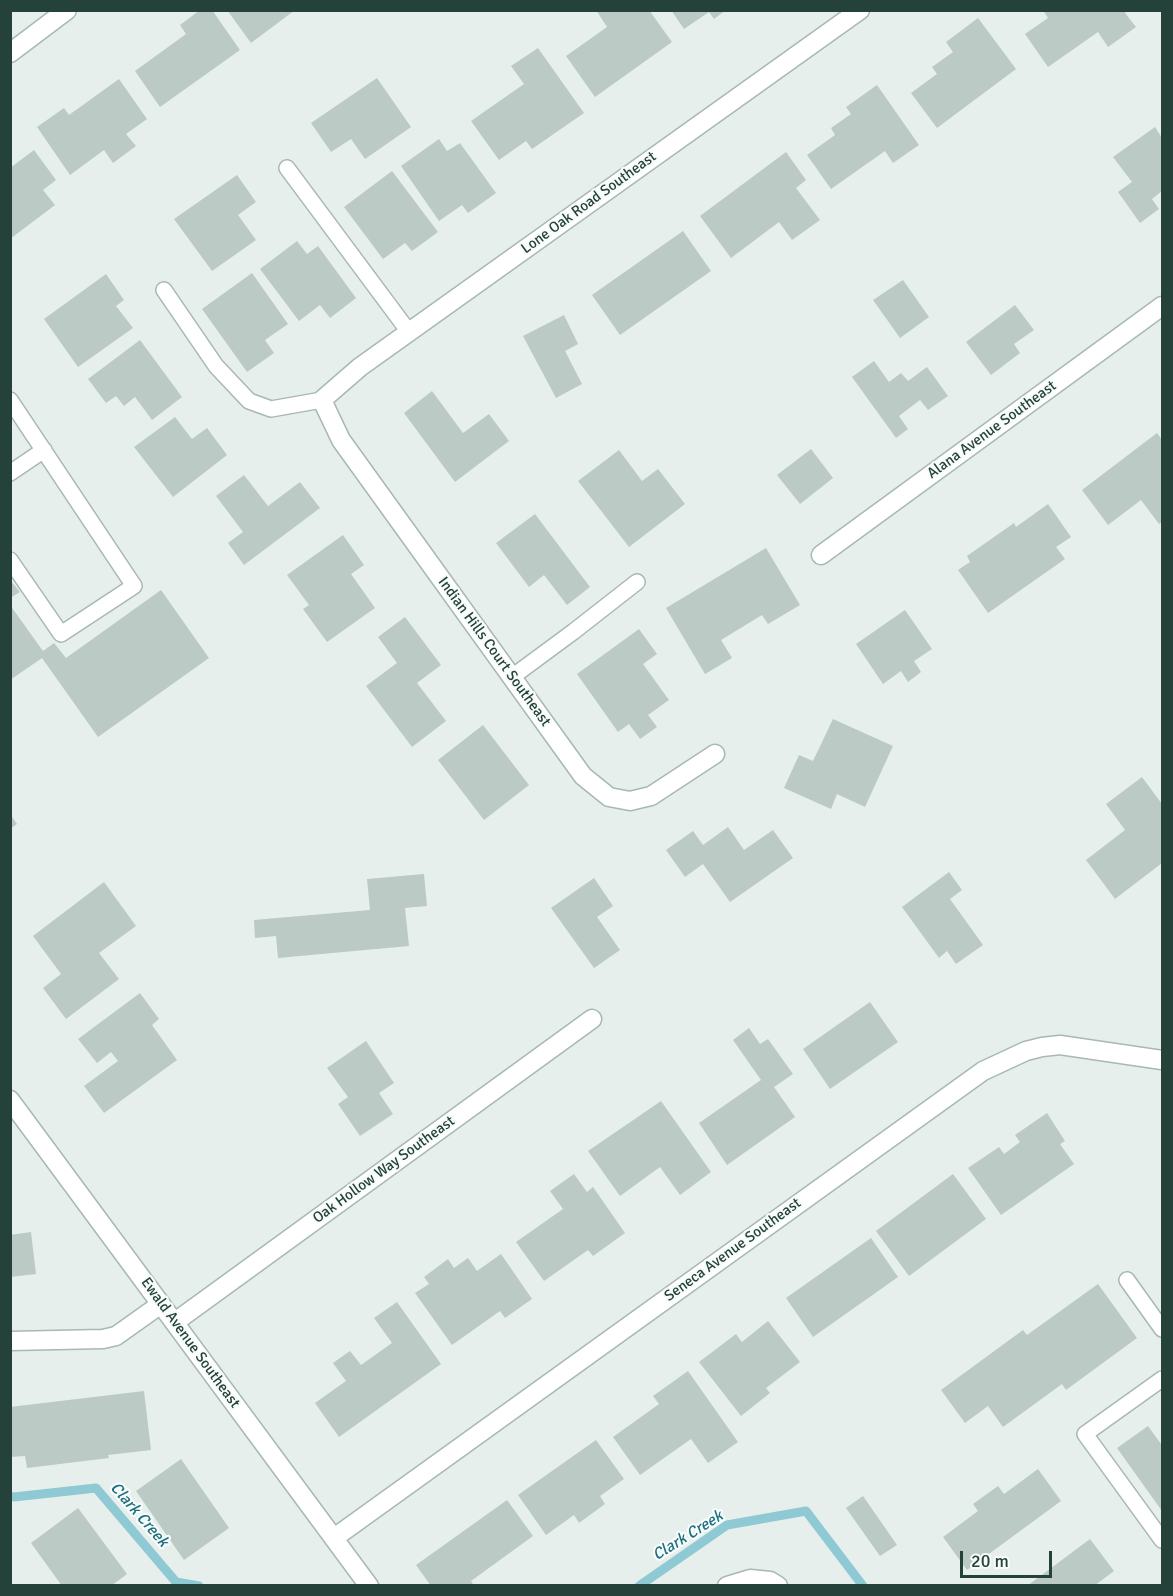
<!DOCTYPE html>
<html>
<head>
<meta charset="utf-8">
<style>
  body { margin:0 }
  #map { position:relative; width:1173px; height:1596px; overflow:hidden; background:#e6efeb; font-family:Signika,sans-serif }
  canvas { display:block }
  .frame { position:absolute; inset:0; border:12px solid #24423a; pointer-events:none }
  .scale { position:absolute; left:960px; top:1551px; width:92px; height:27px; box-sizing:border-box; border:3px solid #24423a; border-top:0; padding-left:8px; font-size:18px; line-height:21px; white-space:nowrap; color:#24423a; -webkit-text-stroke:4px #f7fbf9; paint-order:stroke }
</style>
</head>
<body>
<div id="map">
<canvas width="1173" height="1596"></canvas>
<div class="frame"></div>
<div class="scale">20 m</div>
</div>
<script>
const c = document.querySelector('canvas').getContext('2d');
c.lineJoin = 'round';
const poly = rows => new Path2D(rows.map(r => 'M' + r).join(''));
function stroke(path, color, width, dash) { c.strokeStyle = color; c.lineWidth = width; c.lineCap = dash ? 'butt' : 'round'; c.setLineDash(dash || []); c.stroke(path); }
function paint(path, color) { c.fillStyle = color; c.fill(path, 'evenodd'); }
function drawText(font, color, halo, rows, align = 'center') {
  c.font = font + ' Signika,sans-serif'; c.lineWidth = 4.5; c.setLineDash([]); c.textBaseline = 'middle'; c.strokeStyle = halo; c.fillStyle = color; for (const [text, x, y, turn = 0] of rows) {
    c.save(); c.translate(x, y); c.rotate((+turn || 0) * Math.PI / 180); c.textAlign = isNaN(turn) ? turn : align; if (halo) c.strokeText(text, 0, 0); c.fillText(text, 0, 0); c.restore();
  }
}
stroke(poly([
  [10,1496,14,1497,96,1488,176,1582,199,1586],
  [639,1586,727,1525,806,1511,863,1586]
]), '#8ec9d4', 9);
paint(poly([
  [200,10,212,10,240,50,160,107,135,71,186,34,180,25],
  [227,10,295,10,251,43],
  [596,10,649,10,672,42,595,97,566,56,607,27],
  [671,10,726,10,714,19,709,12,684,29],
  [1043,10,1128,10,1125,13,1136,27,1108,47,1098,32,1048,67,1025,34,1048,18],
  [978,18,1016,69,937,128,911,93,937,74,932,67,953,52,946,42],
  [538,48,584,113,532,149,526,141,499,160,471,121,524,84,511,66],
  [377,78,411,127,365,159,351,139,331,152,311,123],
  [119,79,147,119,126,134,136,146,113,163,104,150,70,175,37,127,64,108,69,115],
  [877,85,919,145,893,163,885,151,831,189,807,155,835,135,831,128,851,114,846,107],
  [1155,127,1162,138,1162,191,1152,199,1159,209,1140,223,1118,192,1132,182,1113,157],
  [439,139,447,151,460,143,496,193,468,213,462,205,439,221,401,166],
  [34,150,56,180,43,190,55,205,10,239,10,168],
  [786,152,806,180,796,188,820,220,792,240,779,222,731,258,700,216],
  [392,171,438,232,412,251,405,243,383,259,344,207],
  [237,175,256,202,238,215,256,240,212,271,174,219],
  [683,231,711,271,620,335,592,295],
  [297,241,307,254,318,246,356,298,330,318,320,305,299,321,260,269],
  [252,273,288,324,265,340,274,353,247,372,202,309],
  [106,274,124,300,116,306,133,328,78,367,44,319],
  [903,280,929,317,900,338,873,300],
  [1015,305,1034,330,1014,344,1020,353,991,375,966,342],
  [564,315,578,344,565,351,582,384,556,398,523,336],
  [140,340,182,397,152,420,135,397,124,406,116,396,106,403,88,379],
  [874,361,889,382,901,373,908,381,927,367,948,396,928,410,920,400,899,416,908,429,896,438,852,377],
  [432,391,463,433,489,414,509,441,455,482,404,413],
  [175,417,192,439,207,428,227,455,173,497,134,447],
  [1157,433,1162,440,1162,522,1159,524,1141,500,1108,525,1082,490],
  [811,449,833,478,800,504,777,475],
  [619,450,642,481,658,469,685,504,629,547,578,481],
  [244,475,268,506,300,482,320,508,244,565,228,543,243,532,216,496],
  [1048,504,1071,537,1056,547,1065,559,988,613,958,570,970,562,967,556,1014,523,1016,527],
  [535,514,590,587,567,605,544,575,529,587,496,543],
  [343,535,364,565,351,574,375,608,327,642,303,609,309,605,287,575],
  [766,548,800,605,768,624,762,615,721,640,732,658,705,674,666,608],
  [10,580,20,592,10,598],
  [161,590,209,658,98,737,42,658,10,680,10,605,43,651,54,643,66,658],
  [905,610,932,649,914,661,921,672,908,682,901,671,883,684,856,644],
  [405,617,441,665,417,683,446,721,412,747,366,686,397,663,378,637],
  [639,629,657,654,643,664,669,700,648,715,657,727,640,739,629,724,618,732,577,674],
  [833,719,893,746,865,807,837,794,831,809,784,788,799,755,813,761],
  [483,725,529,785,484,820,438,760],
  [1142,777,1162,804,1162,811,1161,812,1162,815,1162,863,1115,899,1086,860,1125,830,1106,804],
  [10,814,17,824,10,829],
  [728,827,744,850,773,830,793,858,730,902,703,864,685,877,666,850,693,831,703,845],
  [949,872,962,890,950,899,983,945,956,964,947,951,939,958,902,907],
  [424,874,427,906,405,908,409,946,278,958,276,936,255,938,254,920,370,910,367,879],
  [594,878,613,906,597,917,620,950,594,968,551,908],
  [104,882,136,926,99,953,119,979,66,1019,43,988,61,974,33,936],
  [140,993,159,1019,152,1025,177,1060,104,1113,84,1086,118,1061,111,1052,97,1063,78,1039],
  [870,1002,898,1042,830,1089,803,1049],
  [749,1028,760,1044,768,1039,793,1074,774,1087,795,1117,727,1165,699,1123,761,1080,733,1040],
  [366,1041,394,1083,379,1093,393,1114,360,1136,338,1104,348,1097,327,1068],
  [661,1101,711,1172,680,1195,660,1167,620,1196,588,1151],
  [1047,1113,1065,1141,1060,1144,1074,1164,1001,1215,968,1168,999,1147,1004,1154,1020,1142,1015,1135],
  [574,1174,587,1192,593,1187,625,1233,593,1256,588,1250,544,1281,516,1242,563,1209,550,1191],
  [953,1174,986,1219,909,1276,876,1231],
  [31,1232,36,1274,10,1277,10,1235],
  [871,1238,898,1277,813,1337,786,1298],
  [501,1254,532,1299,505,1318,500,1311,452,1345,415,1293,429,1284,424,1277,448,1259,454,1268,468,1258,477,1271],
  [1098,1284,1137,1338,1066,1390,1062,1384,1003,1427,988,1406,965,1423,941,1390,1023,1330,1027,1335],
  [397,1302,441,1364,339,1437,315,1403,346,1381,333,1363,350,1351,361,1365,392,1343,374,1318],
  [768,1321,800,1362,766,1388,770,1393,741,1416,699,1362,736,1334,742,1342],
  [688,1371,738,1442,708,1463,691,1439,640,1475,613,1437,659,1404,653,1396],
  [144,1391,151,1450,108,1455,109,1458,27,1468,25,1456,10,1457,10,1407],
  [1148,1426,1161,1444,1162,1443,1162,1511,1117,1448],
  [596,1440,624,1479,600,1496,605,1504,579,1523,574,1515,546,1535,518,1495],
  [181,1459,229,1528,184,1560,136,1491],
  [1038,1469,1061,1501,967,1570,943,1537,978,1511,973,1504,998,1486,1004,1494],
  [863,1496,897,1545,880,1556,846,1508],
  [507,1500,533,1536,471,1581,474,1586,431,1586,416,1565],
  [78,1508,127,1574,111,1586,62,1586,31,1543],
  [1090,1539,1114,1571,1094,1586,1027,1586]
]), '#bbcac4');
const service = poly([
  [287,168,409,332],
  [164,290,216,366,249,401,271,409,322,400],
  [10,400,134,586,61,634,10,560],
  [10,473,44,450],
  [512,677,573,632,637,582],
  [1127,1280,1162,1329],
  [1162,1379,1085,1434,1162,1540]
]);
const minor = poly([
  [10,53,67,10],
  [821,555,1162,306],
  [715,754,651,796,630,801,609,797,583,776,341,440,322,400,360,367,860,10],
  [10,1100,369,1586],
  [175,1322,592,1019],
  [10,1341,103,1339,116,1336,161,1304],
  [334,1538,983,1071,1026,1051,1042,1047,1060,1045,1162,1060],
  [727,1586,750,1579,770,1581,778,1586]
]);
stroke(service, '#a8b8b2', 18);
stroke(minor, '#a8b8b2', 21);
stroke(service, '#fff', 15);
stroke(minor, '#fff', 18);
drawText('15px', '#24423a', '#f7fbf9', [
  ["Lone Oak Road Southeast",589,203,-36],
  ["Alana Avenue Southeast",992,430,-36],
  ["Indian Hills Court Southeast",494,652,54],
  ["Oak Hollow Way Southeast",384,1170,-36],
  ["Seneca Avenue Southeast",733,1250,-36],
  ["Ewald Avenue Southeast",190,1343,54]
]);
drawText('italic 16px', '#1c6f80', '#f7fbf9', [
  ["Clark Creek",139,1515,49],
  ["Clark Creek",688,1536,-32]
]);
</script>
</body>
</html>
